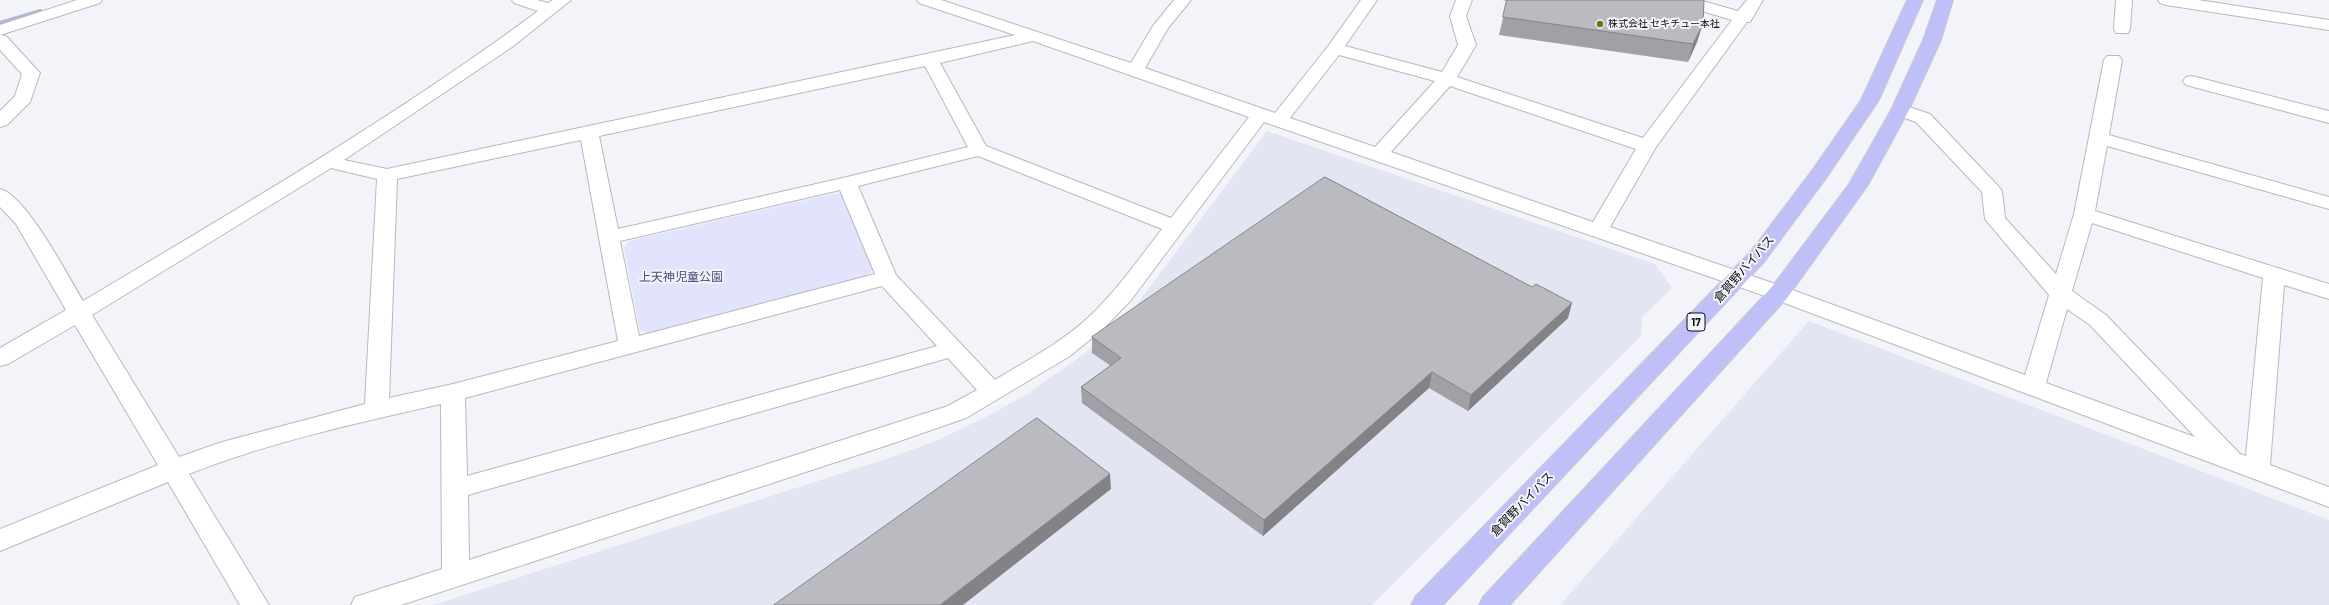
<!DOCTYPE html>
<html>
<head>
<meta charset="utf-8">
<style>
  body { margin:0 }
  canvas { display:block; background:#f3f3fa }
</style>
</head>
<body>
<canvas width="2329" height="605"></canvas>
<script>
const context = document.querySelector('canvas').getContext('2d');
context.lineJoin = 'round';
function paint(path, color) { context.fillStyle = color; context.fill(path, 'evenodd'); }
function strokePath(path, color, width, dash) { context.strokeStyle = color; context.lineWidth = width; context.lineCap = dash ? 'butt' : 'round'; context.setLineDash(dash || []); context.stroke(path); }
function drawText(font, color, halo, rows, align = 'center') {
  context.font = font + ' Barlow,"Noto Sans JP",sans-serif'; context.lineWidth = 4; context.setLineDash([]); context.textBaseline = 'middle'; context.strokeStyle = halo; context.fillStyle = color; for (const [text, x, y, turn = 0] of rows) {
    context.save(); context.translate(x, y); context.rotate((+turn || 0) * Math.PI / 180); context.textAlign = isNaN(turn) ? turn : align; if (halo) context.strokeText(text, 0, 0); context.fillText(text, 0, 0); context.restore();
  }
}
const built = new Path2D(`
  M1267,131L1655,264L1672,288L1642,317L1641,336L1372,605H433L895,456L938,440L986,417L1027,394L1066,367L1104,338L1131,312Z
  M1809,321L2329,520V605H1560Z`);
const green = new Path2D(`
  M832,194H842L873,270L866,276L647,334L640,330L624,248L629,241Z`);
const stream = new Path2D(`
  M0,24L40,12`);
const minor = new Path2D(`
  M77,0H102L100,3L0,35L6,36L40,73L30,102L7,125L0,127V111L15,96L22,74L0,50V25Z
  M512,0H537L548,3L553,0H571L512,47L344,160L387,169L1015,35L919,3L917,0H941L1131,63L1153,26L1174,0H1191L1168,28L1145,68L1275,113L1329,45L1361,0H1377L1345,46L1442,72L1458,45L1450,16L1456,0H1472L1466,16L1476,45L1457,77L1643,138L1732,20L1675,3L1673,0H1699L1738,11L1747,0H1763L1750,22H1747L1656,147L1610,227L1787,288L2025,375L2049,295L1985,219L1982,192L1916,122L1894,114L1891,110L1894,106L1900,104L1930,114L1999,187L2002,191L2005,218L2056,274L2074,214L2104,60L2107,56H2119L2122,60L2109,135L2329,197V209L2107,146L2095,211L2329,284V299L2284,285L2270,465L2329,487V507L1771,298L1264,122L1131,300L1105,327L1070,356L966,418L894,443L401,605H351L355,597L442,569L441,404C357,423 270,442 189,474L269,605H240L168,482L0,551V529L158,465L75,325L8,364L0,366V348L66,310L16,224L0,207V189C26,195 68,276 83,301C237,209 394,118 538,11L514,3ZM1033,41L1249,117L1171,218L986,146L940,63ZM1339,55L1435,81L1375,147L1290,118ZM925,66L968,147L847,177L618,229L599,136ZM1450,86L1636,149L1593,222L1391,152ZM581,140L618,341L453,384L389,398L397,179ZM978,156L1162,229C1139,259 1117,290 1090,316C1062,342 1028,360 995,380L896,275L858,186ZM331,168L377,179L365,404L222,442L179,457L92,315ZM840,190L875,274L639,336L620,241ZM2092,223L2263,278L2246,456L2240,454L2106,315L2072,291ZM882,286L937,346L467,476L465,398ZM2067,309L2090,325L2195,437L2046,383ZM948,358L977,390L948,406L469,560L468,495Z
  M2116,0H2132L2130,29L2128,33H2116L2114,29Z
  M2158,0H2198L2329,20V30L2166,5L2160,3Z
  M2192,76L2329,111V123L2186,85L2183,81L2186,77Z`);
const highway = new Path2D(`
  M1907,0H1923L1879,100L1827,177L1765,261L1443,605H1411L1415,597L1751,251L1813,169L1861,100Z
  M1937,0H1953L1941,40L1909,110L1868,185L1787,298L1510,605H1479L1483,597L1771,288L1849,184L1891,110L1923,40Z`);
const wall = new Path2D(`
  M1502,0H1704L1697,42L1688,62L1499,35L1507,1Z
  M1568,318L1468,411L1429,388L1263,536L1082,403L1081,387L1111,366L1092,353V337Z`);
const shadedWall = new Path2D(`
  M1703,24L1697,42L1688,62L1693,44Z
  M1572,303L1568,318L1468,411L1471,395Z
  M1432,372L1429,388L1263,536L1264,520Z
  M1110,474L1111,489L963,605H940Z`);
const building = new Path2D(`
  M1507,0H1704L1703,24L1693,44L1503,17Z
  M1325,177L1532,287L1536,284L1572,303L1471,395L1432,372L1264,520L1081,387L1121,358L1092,337Z
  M1037,418L1110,474L940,605H774Z`);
const markers = [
  [1600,24,4,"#766f0d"]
];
const farPoinames = [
  ["株式会社 セキチュー本社",1608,24]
];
const shields = [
  [1696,322,18]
];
const shieldNames = [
  ["17",1696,322]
];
const streetNames = [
  ["倉賀野バイパス",1744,269,-49],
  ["倉賀野バイパス",1522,504,-46]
];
const parkNames = [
  ["上天神児童公園",681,277]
];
paint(built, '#e4e5f2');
paint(green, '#e2e3fd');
strokePath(stream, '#b6b6d7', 6);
strokePath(minor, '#b8b8bf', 2);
strokePath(highway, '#cececf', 2);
paint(minor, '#fff');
paint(highway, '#c0c0f8');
paint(wall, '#a0a0a6');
paint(shadedWall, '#828287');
paint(building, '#babac1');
strokePath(building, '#828287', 1);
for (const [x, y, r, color] of markers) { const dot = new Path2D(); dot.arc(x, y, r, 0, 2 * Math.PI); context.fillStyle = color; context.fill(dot); strokePath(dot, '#f3f3fa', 1.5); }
drawText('10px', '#0c0c0e', '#f3f3fa', farPoinames, 'left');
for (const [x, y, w] of shields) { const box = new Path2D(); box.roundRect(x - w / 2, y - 9, w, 18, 3); context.fillStyle = '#f3f3fa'; context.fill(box); strokePath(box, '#0c0c0e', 1); }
drawText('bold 11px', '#0c0c0e', null, shieldNames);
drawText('12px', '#0c0c0e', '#f3f3fa', streetNames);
drawText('12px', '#4e4c7b', '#f3f3fa', parkNames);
</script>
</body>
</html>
